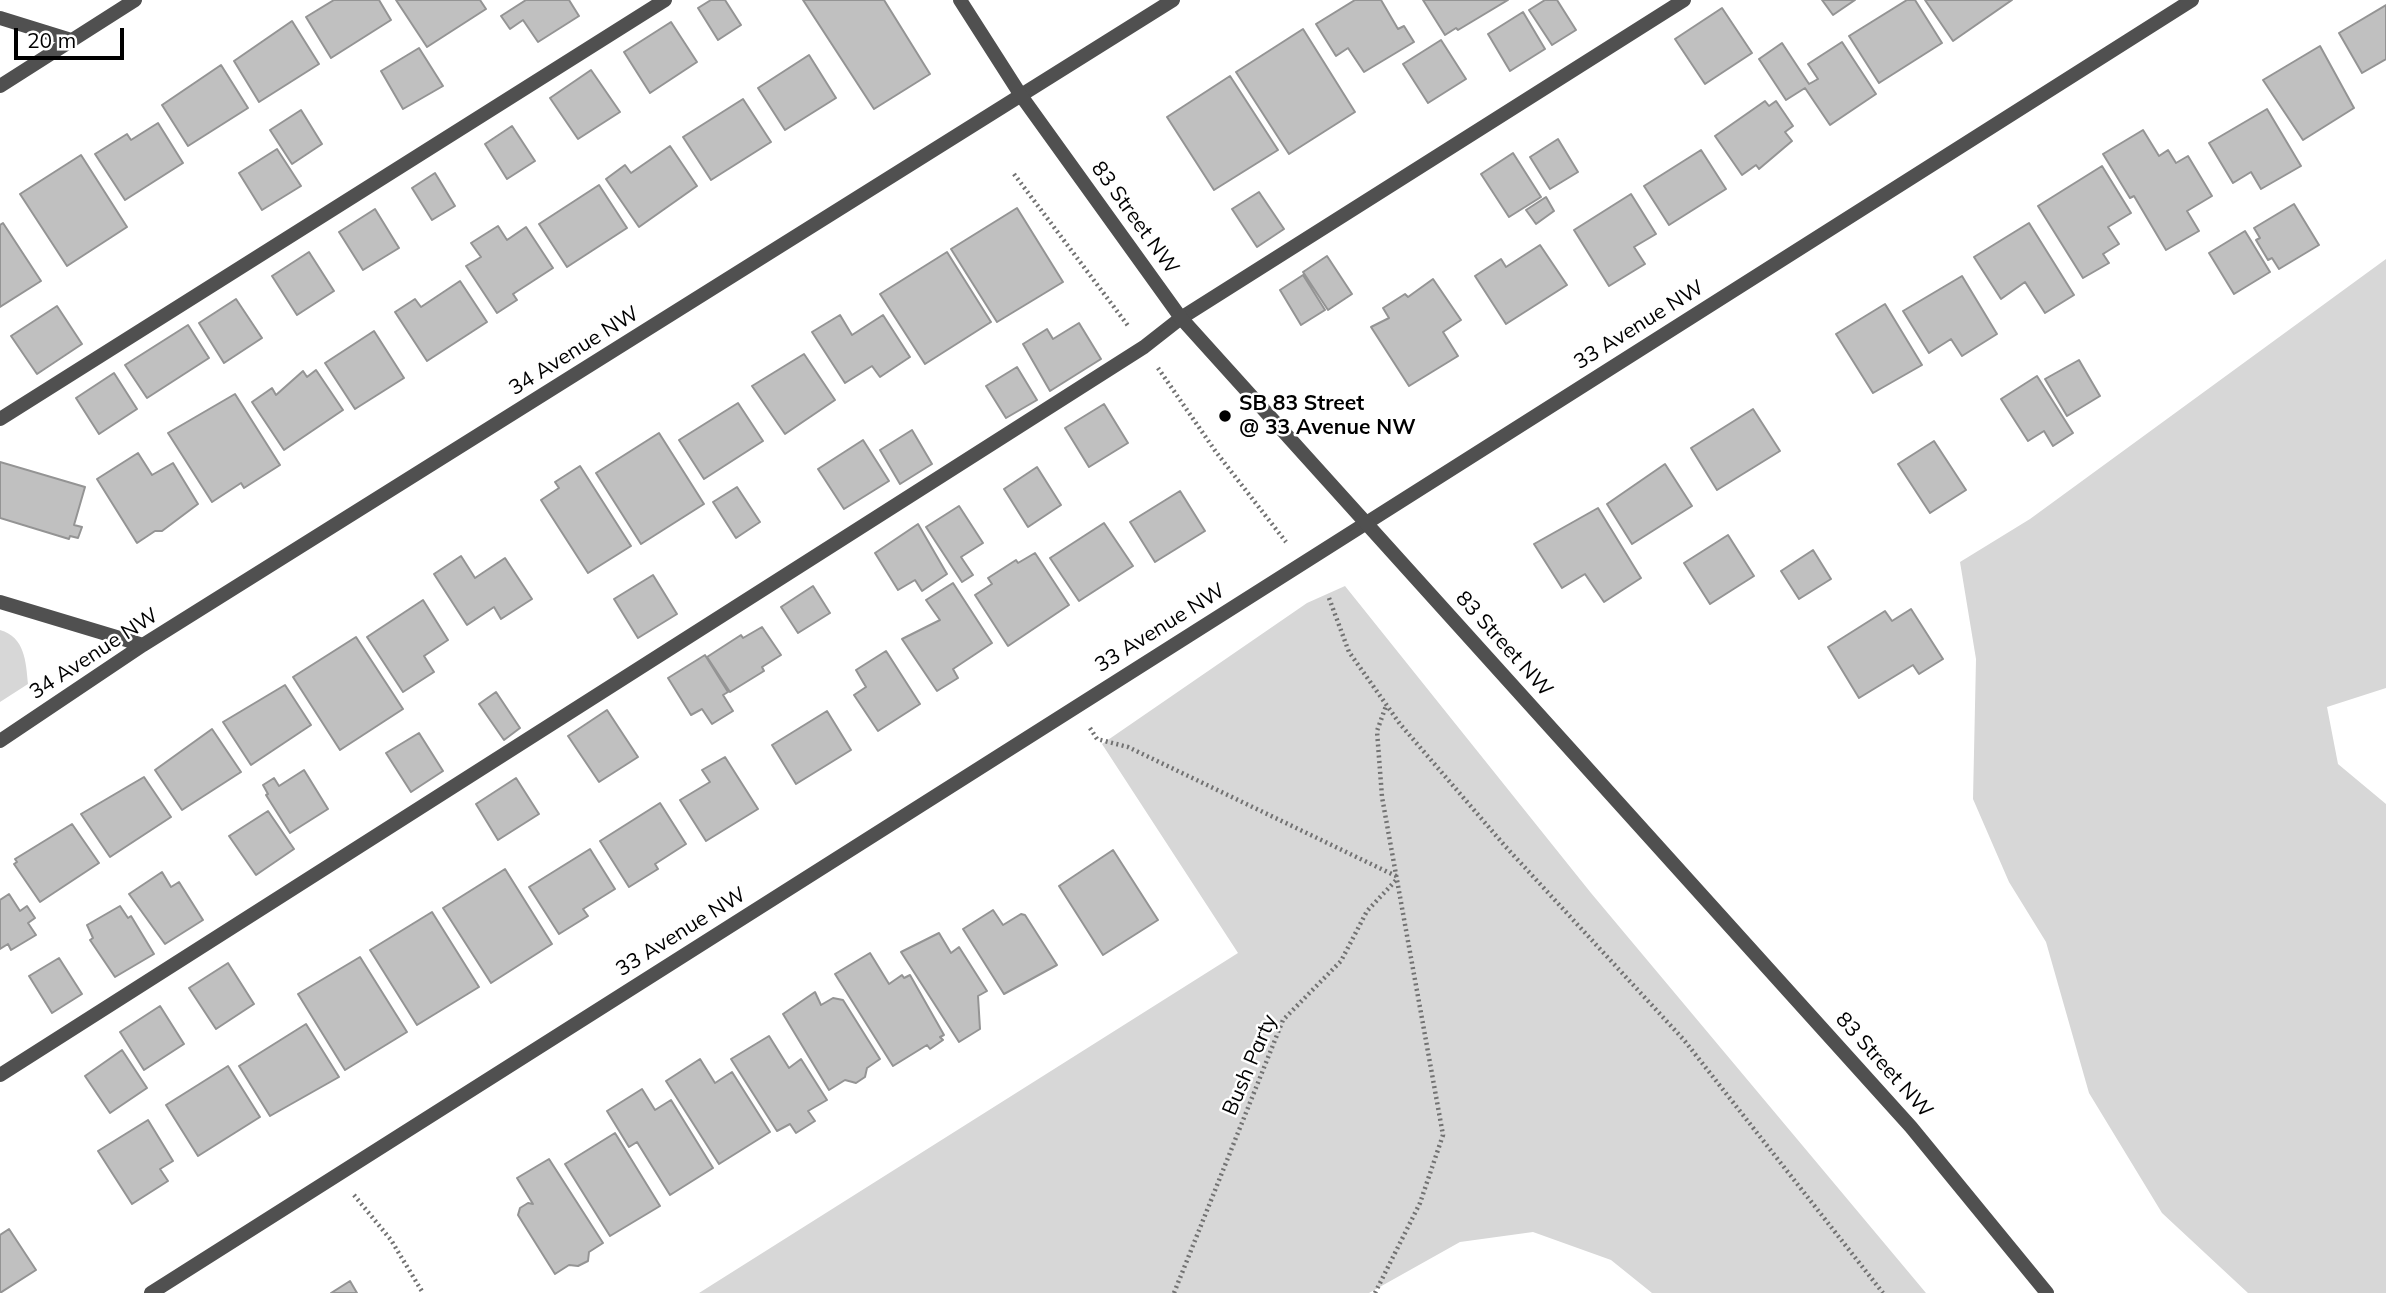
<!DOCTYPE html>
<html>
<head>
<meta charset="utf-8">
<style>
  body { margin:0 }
  #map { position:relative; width:2386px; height:1293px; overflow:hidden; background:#fff; font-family:Mulish,sans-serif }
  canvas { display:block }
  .scale { position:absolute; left:14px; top:28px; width:110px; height:32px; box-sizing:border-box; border:4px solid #000; border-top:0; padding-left:9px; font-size:21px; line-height:24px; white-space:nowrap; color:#000; -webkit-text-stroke:5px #fff; paint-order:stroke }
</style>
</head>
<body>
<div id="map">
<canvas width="2386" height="1293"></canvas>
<div class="scale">20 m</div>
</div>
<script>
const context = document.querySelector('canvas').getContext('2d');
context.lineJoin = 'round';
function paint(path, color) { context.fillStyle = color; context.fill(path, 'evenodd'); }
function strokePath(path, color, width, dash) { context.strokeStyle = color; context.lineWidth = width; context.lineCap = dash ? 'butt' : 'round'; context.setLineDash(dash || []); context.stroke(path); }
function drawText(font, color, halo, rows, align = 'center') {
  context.font = font + ' Mulish,sans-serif'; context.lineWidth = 5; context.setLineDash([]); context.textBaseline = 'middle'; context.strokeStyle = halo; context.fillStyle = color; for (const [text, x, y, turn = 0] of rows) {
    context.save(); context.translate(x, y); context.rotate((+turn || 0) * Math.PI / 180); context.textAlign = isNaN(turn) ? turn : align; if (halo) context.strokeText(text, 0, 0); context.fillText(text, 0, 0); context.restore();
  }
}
const green = new Path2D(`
  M2386,259V688L2327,707L2338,764L2386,804V1293H2248L2162,1213L2089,1093L2046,942L2009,882L1973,799L1976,659L1960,562L2030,519Z
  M1345,586L1591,893L1926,1293H1652L1611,1260L1533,1232L1460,1242L1369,1293H699L1238,953L1102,744L1307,603Z
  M0,630C25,637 26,662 28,684L0,702Z`);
const building = new Path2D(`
  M334,0H379L391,20L331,58L306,17Z
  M396,0H480L486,9L427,47Z
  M526,0H569L579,16L538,42L523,20L510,29L501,16Z
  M711,0H725L741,25L718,40L698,8Z
  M803,0H884L930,74L874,109Z
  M1355,0H1381L1398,29L1404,26L1414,42L1364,72L1348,48L1336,56L1316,24Z
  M1423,0H1508L1458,30L1456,28L1445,35Z
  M1545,0H1557L1576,30L1552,45L1529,10Z
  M1822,0H1855L1833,15Z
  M1907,0H1915L1942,43L1879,83L1849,36Z
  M1925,0H2012L1953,41Z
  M2386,5V59L2362,73L2339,33Z
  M1722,8L1752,53L1705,84L1675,39Z
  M1523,12L1545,49L1510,71L1488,34Z
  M292,21L319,64L259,102L234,61Z
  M671,22L697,62L650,93L624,52Z
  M1303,29L1355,112L1289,154L1236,72Z
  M1441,40L1466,79L1428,103L1403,64Z
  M1842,42L1876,94L1830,125L1805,88L1786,100L1759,59L1782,43L1809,84L1818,79L1808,64Z
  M2320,46L2354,108L2303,140L2263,80Z
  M419,48L443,86L403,109L381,71Z
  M809,55L836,98L785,130L758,88Z
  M221,65L248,108L188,146L162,105Z
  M591,70L620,112L578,139L550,98Z
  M1230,76L1278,150L1214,190L1167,117Z
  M743,99L771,142L711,180L683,137Z
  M1765,101L1769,106L1776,101L1793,126L1785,132L1792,141L1759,169L1756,165L1742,175L1715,136Z
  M2267,109L2301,166L2261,189L2251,172L2233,183L2209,143Z
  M301,110L322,144L292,164L270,130Z
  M158,123L183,163L125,200L95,154L127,134L131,140Z
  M512,126L535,161L507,179L485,144Z
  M2143,130L2159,156L2168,150L2176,163L2188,156L2212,196L2187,211L2199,231L2166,250L2134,196L2130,198L2103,154Z
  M1558,139L1578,172L1550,189L1530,157Z
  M670,146L697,186L639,227L606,179L625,165L631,173Z
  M277,149L301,186L262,210L239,173Z
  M1701,150L1726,189L1669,225L1644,186Z
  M1513,153L1541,197L1509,217L1481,174Z
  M81,155L127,227L67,266L20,194Z
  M2102,166L2131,213L2108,227L2119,244L2103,254L2109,263L2083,278L2038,206Z
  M435,173L455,206L432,220L412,188Z
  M599,185L627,228L567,267L539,224Z
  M1259,192L1284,229L1257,247L1232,209Z
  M1631,194L1656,234L1634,247L1645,264L1609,286L1574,230Z
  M1546,197L1554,211L1536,224L1526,210Z
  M2294,204L2319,245L2279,269L2272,258L2268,260L2256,240L2260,238L2254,228Z
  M1017,208L1063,282L997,322L951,249Z
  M375,209L399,248L363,270L339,232Z
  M3,223L41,281L0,307V225Z
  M2029,223L2074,295L2045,313L2025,282L2001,299L1974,257Z
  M498,226L507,240L526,227L553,268L513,294L517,300L497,313L466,266L481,257L471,243Z
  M2245,231L2270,272L2234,294L2209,253Z
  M1540,245L1567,285L1506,324L1475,276L1501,259L1506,267Z
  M309,252L334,291L297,315L272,276Z
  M947,252L991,322L925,364L880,294Z
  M1327,256L1352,294L1328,310L1303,272Z
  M1303,275L1325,310L1301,325L1280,290Z
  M1962,276L1997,334L1962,356L1951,339L1929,353L1903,311Z
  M1433,279L1461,320L1443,332L1458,356L1409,386L1371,327L1389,318L1383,308L1405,294L1408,297Z
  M460,281L487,322L427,361L395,312L415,299L421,307Z
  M236,299L262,338L224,363L199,323Z
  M1885,304L1922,365L1873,393L1836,334Z
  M57,306L82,344L37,374L11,336Z
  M840,315L852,335L883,315L910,357L880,377L872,366L845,383L812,332Z
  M1079,323L1101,359L1050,391L1023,344L1047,329L1053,339Z
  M188,325L209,358L147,398L125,365Z
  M374,331L404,378L355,409L325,363Z
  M804,354L835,400L785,434L752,386Z
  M2079,360L2100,396L2067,416L2045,379Z
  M1017,367L1037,400L1006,418L986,386Z
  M316,370L343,410L284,450L252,402L272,388L276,395L303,371L307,377Z
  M114,373L137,409L99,434L76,398Z
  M2037,376L2073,433L2053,446L2044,431L2028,441L2001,399Z
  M235,394L280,465L244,488L241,483L212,502L168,433Z
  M738,403L763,441L704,479L679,440Z
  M1104,404L1128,443L1089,467L1065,428Z
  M1753,409L1780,451L1717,490L1691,448Z
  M912,430L932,464L900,484L880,450Z
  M659,433L704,504L641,544L596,473Z
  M863,440L889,481L844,509L818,469Z
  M1934,441L1966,490L1930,513L1898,464Z
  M138,453L152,475L173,463L198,504L162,531H155L137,543L97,479Z
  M0,462L85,487L74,525L82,527L78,538L70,536L69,539L0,518Z
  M1665,464L1692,506L1632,544L1607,504Z
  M580,466L631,546L588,573L541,500L559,488L555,482Z
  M1037,467L1061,505L1028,527L1004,489Z
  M737,487L760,522L736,538L713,502Z
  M1180,491L1205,531L1155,562L1130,522Z
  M959,506L983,543L961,557L973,575L962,582L926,527Z
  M1598,508L1641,578L1604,602L1585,574L1562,588L1534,544Z
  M1104,523L1133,566L1079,601L1050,558Z
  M918,524L947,574L922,591L915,580L898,590L875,553Z
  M1728,535L1754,576L1710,604L1684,563Z
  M1813,550L1831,579L1799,599L1781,571Z
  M1035,553L1069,605L1008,646L975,595L992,584L988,578L1016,560L1018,563Z
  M461,556L475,578L505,558L532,599L501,619L494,607L467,625L434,574Z
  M653,575L677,614L638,638L614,599Z
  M953,583L992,643L953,669L958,678L937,691L902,639L940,620L926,600Z
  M813,586L830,613L798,633L781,607Z
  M423,600L448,640L424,656L434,672L403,692L367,637Z
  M1911,609L1943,659L1919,674L1913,665L1859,698L1828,647L1885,611L1892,621Z
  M762,627L781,655L762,667L764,671L730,692L707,657L741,635L743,638Z
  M356,637L403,709L340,750L293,677Z
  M886,651L920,704L878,731L854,695L866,687L856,670Z
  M705,655L728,692L723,695L733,711L712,724L702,709L691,715L668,678Z
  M285,685L311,725L251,765L223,722Z
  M496,692L520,728L504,740L479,704Z
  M607,710L638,757L599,782L568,736Z
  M827,711L851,750L796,784L772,745Z
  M212,729L241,772L182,810L155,770Z
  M419,733L443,771L411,792L386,753Z
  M725,757L758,809L706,841L680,800L710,782L702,770Z
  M304,770L328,809L290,833L266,795L268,794L263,785L274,778L279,786Z
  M144,777L171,817L110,857L81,814Z
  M516,778L539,814L498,840L476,804Z
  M660,803L686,844L655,864L658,869L629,887L600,841Z
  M268,811L294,849L256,875L229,836Z
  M72,824L99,863L40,902L14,864L17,862L15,859Z
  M590,849L615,889L583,909L588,916L559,934L529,887Z
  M1113,850L1158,920L1103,955L1059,886Z
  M505,869L552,944L491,983L443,908Z
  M162,872L171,887L179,882L203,920L165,944L129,894Z
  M9,894L20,911L27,906L35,918L28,923L36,935L11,950L8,944L0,949V900Z
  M120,906L128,918L131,916L154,954L115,977L90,940L93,938L87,925Z
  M993,910L1003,925L1021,914L1025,915L1057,965L1004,994L963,929Z
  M432,912L479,987L417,1025L370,950Z
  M939,933L951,953L959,947L987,991L978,996L980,1029L959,1042L901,952Z
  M870,953L889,984L902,975L904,978L910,975L944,1035L940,1037L943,1040L930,1049L927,1045L893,1066L835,974Z
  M360,957L407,1032L345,1070L298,994Z
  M59,958L82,994L52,1013L29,976Z
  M228,963L254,1004L216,1029L189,988Z
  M815,992L821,1005L833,998L843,1000L880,1059L867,1068L865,1077L856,1083L845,1080L829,1090L783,1014Z
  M160,1006L184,1044L144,1070L120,1032Z
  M306,1024L339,1077L270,1116L239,1066Z
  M769,1036L789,1068L801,1059L827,1100L808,1111L815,1121L796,1133L790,1124L777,1131L731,1059Z
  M122,1050L147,1088L110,1113L85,1076Z
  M700,1059L715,1083L732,1072L770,1132L719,1164L666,1081Z
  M228,1066L260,1117L198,1156L166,1105Z
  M642,1089L655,1110L671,1100L713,1168L670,1195L637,1142L629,1147L607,1111Z
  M148,1120L173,1161L160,1169L168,1181L132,1204L98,1151Z
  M615,1133L660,1206L610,1236L565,1164Z
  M549,1159L603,1243L589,1252L588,1261L578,1266L569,1265L555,1274L518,1215L520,1208L528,1203L533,1204L517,1178Z
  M9,1229L36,1270L0,1293V1235Z
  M350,1281L357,1293H331Z`);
const path = new Path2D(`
  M1014,174L1129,327
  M1158,368L1216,452L1286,542
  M1329,598L1349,652L1400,724L1505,846L1684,1040L1883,1293
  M1090,728L1097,739L1128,747L1398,877
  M354,1195L391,1240L423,1293
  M1174,1293L1283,1020L1341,961L1367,911L1398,878
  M1375,1293L1420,1203L1443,1135L1382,797L1377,731L1386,706`);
const service = new Path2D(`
  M0,419L665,0
  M0,1075L1144,347L1181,318L1684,0`);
const minor = new Path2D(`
  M0,18L71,40
  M0,602L143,645
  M0,741L143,645L1173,0
  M151,1293L2192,0`);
const tertiary = new Path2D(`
  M960,0L1022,97L1181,318L1911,1127L2047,1293
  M0,86L135,0`);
const markers = [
  [1225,416,7,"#000"]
];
const streetNames = [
  ["83 Street NW",1135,218,54],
  ["33 Avenue NW",1639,325,-32],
  ["34 Avenue NW",574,351,-32],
  ["33 Avenue NW",1160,628,-32],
  ["83 Street NW",1504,644,48],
  ["34 Avenue NW",94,654,-33],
  ["33 Avenue NW",681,932,-32],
  ["Bush Party",1250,1065,-67],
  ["83 Street NW",1884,1065,48]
];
const poiNames = [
  ["SB 83 Street",1239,404],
  ["@ 33 Avenue NW",1239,428]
];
paint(green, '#d7d7d7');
paint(building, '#c0c0c0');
strokePath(building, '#949494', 2);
strokePath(path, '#727272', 4.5, [2, 3.5]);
strokePath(service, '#505050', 14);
strokePath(minor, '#505050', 14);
strokePath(tertiary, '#505050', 14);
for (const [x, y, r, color] of markers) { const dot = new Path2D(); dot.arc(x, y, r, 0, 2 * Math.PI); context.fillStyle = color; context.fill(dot); strokePath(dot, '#fff', 2.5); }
drawText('21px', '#000', '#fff', streetNames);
drawText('bold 21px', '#000', '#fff', poiNames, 'left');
</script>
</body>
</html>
